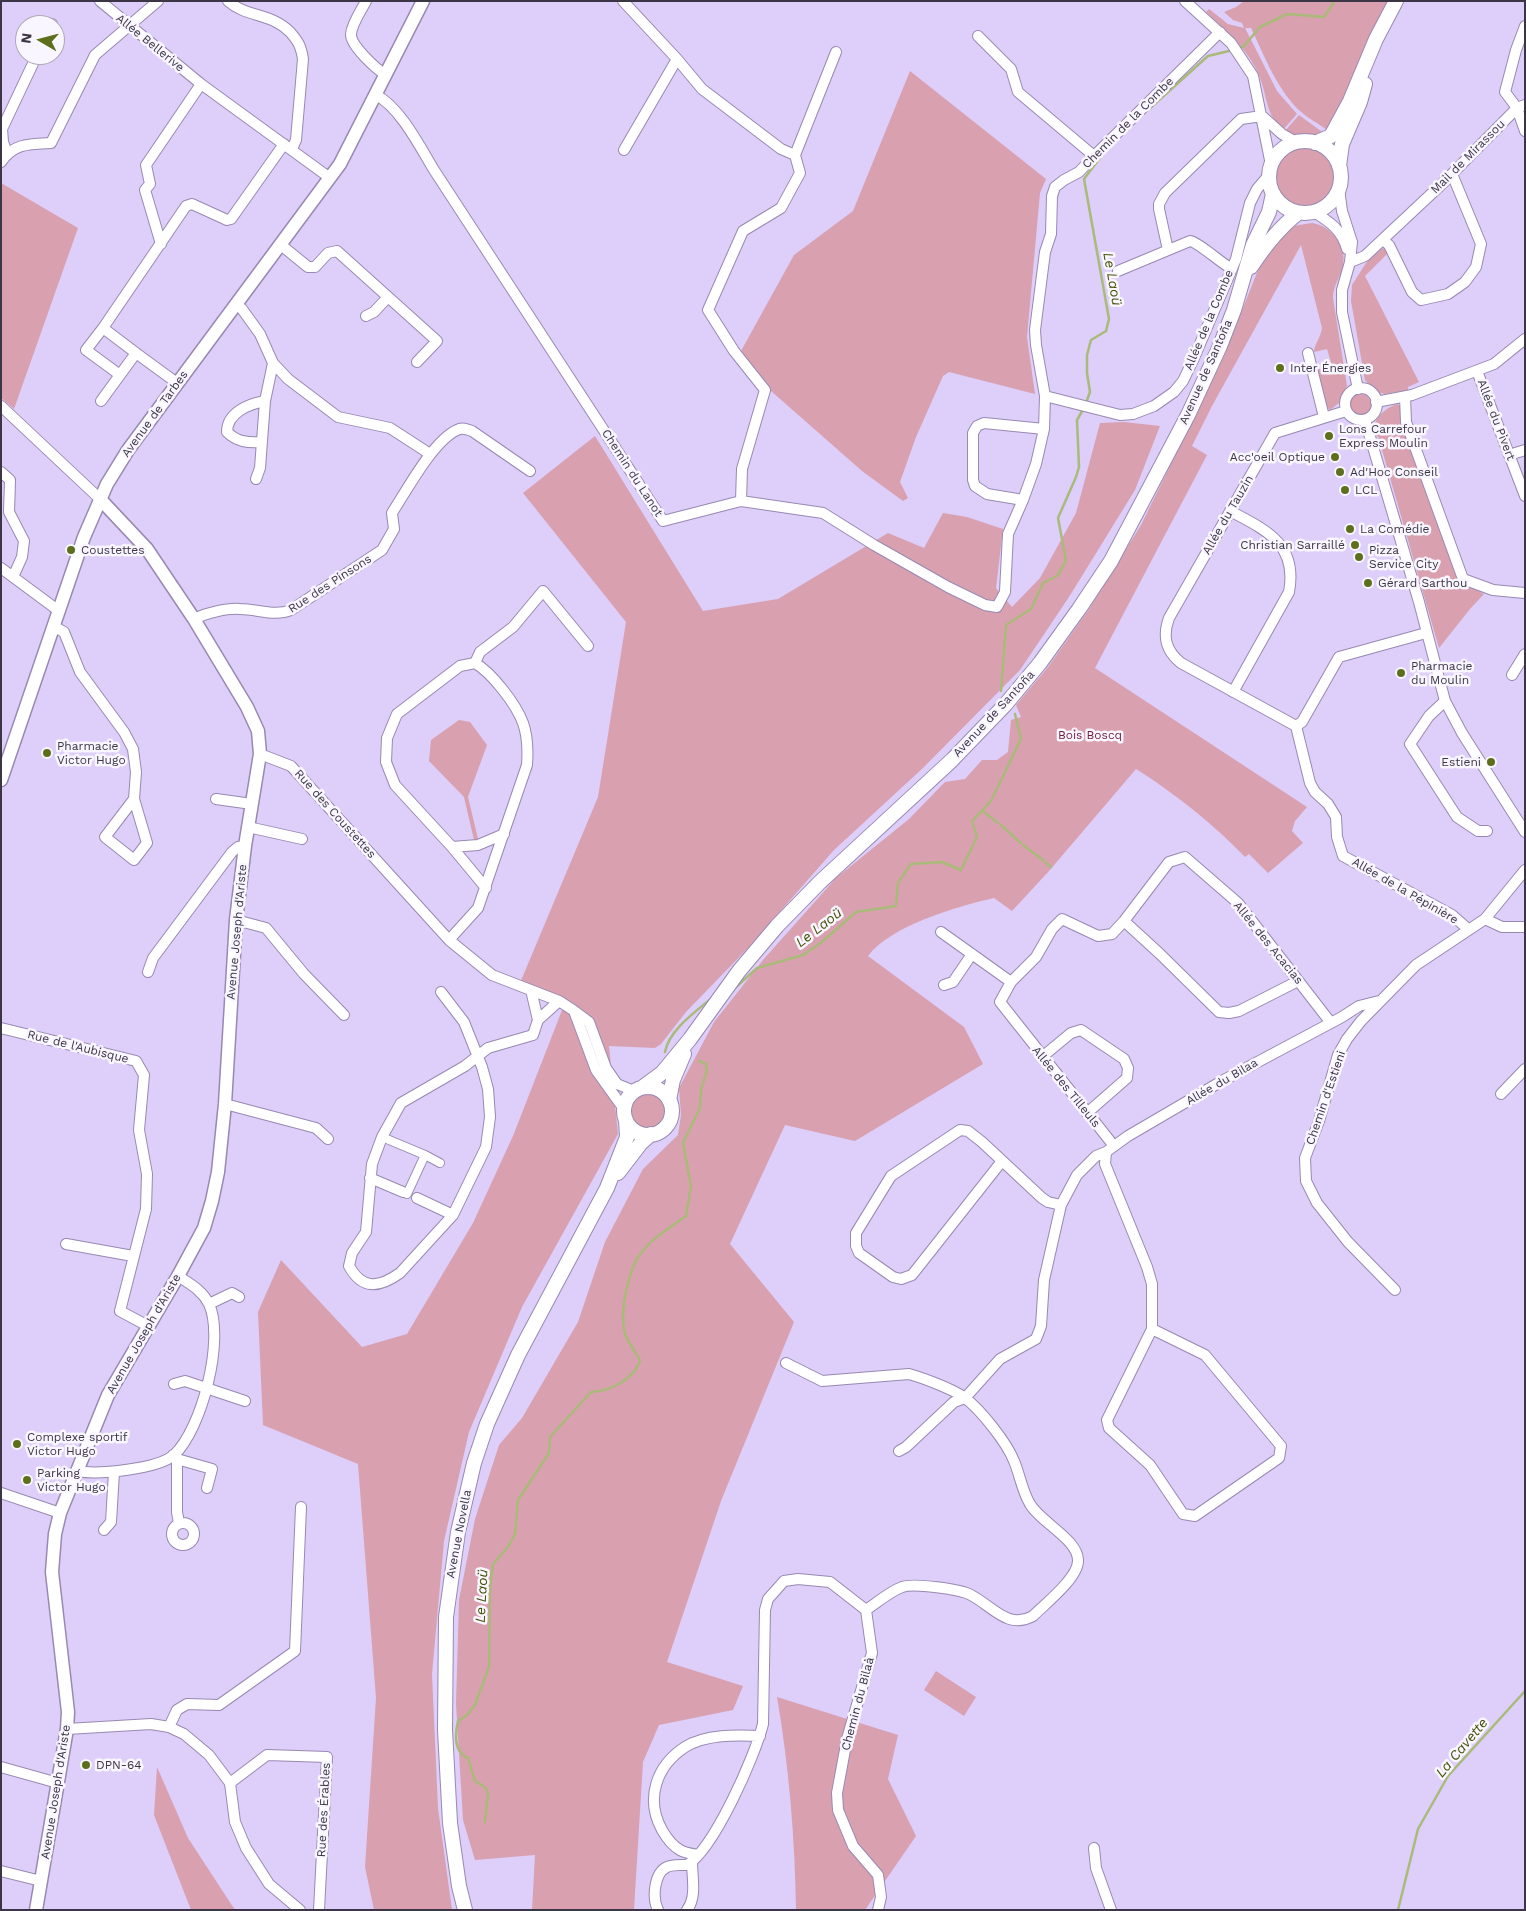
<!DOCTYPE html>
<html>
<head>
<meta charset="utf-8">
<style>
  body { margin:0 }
  #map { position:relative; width:1526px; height:1911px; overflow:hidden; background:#ddcefa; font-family:"Work Sans",sans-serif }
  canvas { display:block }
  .frame { position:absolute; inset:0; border:2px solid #3b3546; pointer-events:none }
  .north { position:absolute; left:15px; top:15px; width:50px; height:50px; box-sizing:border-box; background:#f9f6ff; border:1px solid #ada9b5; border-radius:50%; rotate:278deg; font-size:14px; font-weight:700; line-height:20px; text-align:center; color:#3b3546 }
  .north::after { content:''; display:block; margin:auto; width:18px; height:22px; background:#5e6f1b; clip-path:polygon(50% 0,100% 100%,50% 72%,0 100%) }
</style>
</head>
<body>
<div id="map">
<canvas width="1526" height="1911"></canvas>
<div class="frame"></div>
<div class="north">N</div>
</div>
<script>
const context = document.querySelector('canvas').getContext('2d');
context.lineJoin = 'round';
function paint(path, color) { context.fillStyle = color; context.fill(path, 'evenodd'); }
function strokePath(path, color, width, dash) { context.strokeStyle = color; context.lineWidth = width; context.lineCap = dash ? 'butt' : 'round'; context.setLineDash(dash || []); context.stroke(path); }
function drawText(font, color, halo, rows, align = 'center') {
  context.font = font + ' "Work Sans",sans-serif'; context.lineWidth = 5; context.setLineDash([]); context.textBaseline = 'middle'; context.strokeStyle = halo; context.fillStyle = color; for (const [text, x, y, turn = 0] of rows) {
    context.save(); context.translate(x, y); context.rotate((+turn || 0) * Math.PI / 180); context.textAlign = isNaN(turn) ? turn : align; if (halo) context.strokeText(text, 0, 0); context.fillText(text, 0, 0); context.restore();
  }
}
const green = new Path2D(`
  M1244,1H1388L1374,28L1342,114L1327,130C1316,122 1302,115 1293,104C1274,82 1263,53 1251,28H1245L1277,91L1297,114L1282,131C1263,110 1268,90 1255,67C1243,45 1224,29 1206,12L1209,9L1228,24L1244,28L1242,23L1233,20L1224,12L1236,7Z
  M910,71L1046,179L1040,193L1027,337L1035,394L949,372L943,376L916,437L900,482L908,498L903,501L862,471L771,391L741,351L794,255L853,211Z
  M1299,115L1325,134C1312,139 1298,137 1284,132Z
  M1276 177a29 29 0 1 1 58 0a29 29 0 1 1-58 0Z
  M1,183L78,228L14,409L1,398Z
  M1312,223C1331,226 1347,245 1343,265C1341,277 1333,285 1333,298L1347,386L1339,403L1330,410L1324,405L1316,370L1332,366L1327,349L1314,352C1314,345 1321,337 1322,328L1301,245L1212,406L1192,446L1207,455L1095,668L1307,807L1295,821L1292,831L1303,843L1268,873L1249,854L1245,857C1213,824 1176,794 1136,769L1049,871L1012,911L994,898C958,906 890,926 868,956L964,1027L983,1064L855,1141L785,1125L730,1244L794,1322L721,1501L667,1662L743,1686L733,1710L659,1725L643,1762L634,1910H532L535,1855L475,1860L463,1820L456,1704L459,1600L475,1519L499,1445L522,1418L578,1322L605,1242L643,1169L678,1135L681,1115L679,1088L714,1022L763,960L836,878L909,819L945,782L965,779L982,760H997L1008,752L1011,720L1021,717L1016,705L1048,667L1089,609L1141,525L1224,356L1260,265L1278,239L1293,226Z
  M1383,248L1389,252L1365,276L1419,382L1408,387V390L1385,394L1376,392L1365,380L1351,301L1352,285L1366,263L1378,250Z
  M1349 405a11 11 0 1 1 22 0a11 11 0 1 1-22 0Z
  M1397,404L1400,406L1402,423L1456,575L1460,580L1484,594L1470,609L1439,648L1378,436L1375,437C1370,421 1383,409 1397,404Z
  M1124,422L1160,426L1135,490L1069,597L1020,670L923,768L834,850L748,948L686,1012L661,1044L655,1048L609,1046L618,1134L522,1307L469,1432L444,1541L432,1674L438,1808L452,1910H374L365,1867L376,1698L358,1464L263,1425L258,1312L281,1260L362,1347L407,1334L473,1223L513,1136L566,1000L520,983L598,797L626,622L523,493L595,436L703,611L778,599L888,533L924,548L943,513L967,517L1003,529L996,588L1012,607L1040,578L1076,513L1100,423Z
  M459,720L470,722L487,745L468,797L478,839L474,840L464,797L429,761L431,740Z
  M631 1111a17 17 0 1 1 34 0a17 17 0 1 1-34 0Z
  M936,1671L976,1697L964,1716L924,1690Z
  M777,1697L898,1735L888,1779L916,1836L865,1910H796C795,1838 789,1767 777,1697Z
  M157,1767L188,1838L235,1910H191L154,1815Z`);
const stream = new Path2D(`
  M1239,48L1244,46L1260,27L1287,14L1324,17L1335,1
  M1148,110L1208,56L1233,50
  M1086,403L1090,392L1087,373V355L1091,340L1106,331L1109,319L1084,179L1103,154
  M1001,691L1006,625L1031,609L1043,583L1057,576L1066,561L1058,518L1076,477L1079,467L1077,420L1084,408
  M983,811L998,823
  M1001,825L1021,843
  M1023,845L1043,860
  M1045,862L1051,867
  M735,988L757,968L803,955L822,942L856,912L896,906L898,883L911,864L942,862L961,870L977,837L972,821L991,801L1021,739L1015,714
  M665,1052C669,1030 695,1012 712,998
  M485,1822L488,1793L485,1787L475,1781L468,1758C454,1752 455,1734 458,1721L467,1715L475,1705L489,1667L490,1589L493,1564L508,1547L515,1534L518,1500L549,1453L550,1437L591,1392C610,1391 633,1380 640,1361C636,1352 628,1343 625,1334C619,1313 628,1270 641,1253C652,1238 671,1227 686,1216L691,1186L683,1143L700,1108L701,1089L707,1070L706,1064L699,1061
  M1398,1910L1418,1829L1448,1776L1525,1691`);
const pedestrian = new Path2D(`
  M382,1137L425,1155L407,1194
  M425,1155L440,1163`);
const minor = new Path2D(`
  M100,1L201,84L330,178
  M228,1C247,18 270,12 290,32C298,41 301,46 303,59L296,140L292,149
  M366,1C361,11 352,23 351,34C350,45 376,69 386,75
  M623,1L677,59L624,150
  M1185,1L1231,43L1253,76L1271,165
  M51,25L52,24
  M978,36L1011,69L1018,92L1094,156
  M677,59L702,89L781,149L795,155
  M376,95C400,107 420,147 434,170L663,521L741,501L823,513L874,545L948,587L985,605L997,607L1005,592L1008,534L1023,500L1036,464L1044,429L1045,396L1036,345L1035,330L1045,252L1051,234L1052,196L1055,187L1064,180L1079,172L1094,156L1220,32
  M1525,105L1517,108L1525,131
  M1262,116L1282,134L1296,142
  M7,153L3,142L2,129L37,55
  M1,162C14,143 30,144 51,143L95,55L158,1
  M1339,189L1342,211L1352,242L1350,262L1342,290V312L1358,389
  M1314,212C1330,222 1342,230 1347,249
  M1383,240L1389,245L1412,292L1421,300L1448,294L1465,282L1476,267L1481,244L1452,174
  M161,244L145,190L150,184L146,165L201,84
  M281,245L308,267H315L328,253L337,251L437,341L417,362
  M1168,250L1159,209V204L1165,193L1241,119L1262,116
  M1350,262L1365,256L1444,182L1517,108L1505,92L1516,50L1525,26
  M1118,271L1190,241C1198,242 1221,263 1232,269
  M236,305L242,309L260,334L273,363L288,379L338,417L390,428L430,454
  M366,316L374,312L388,297
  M103,328L186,206L192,204L227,220L231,219L284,144
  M136,353L177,383
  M1308,353L1324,417
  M1477,371L1525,496
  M1345 404a16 16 0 1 1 32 0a16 16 0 1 1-32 0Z
  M1045,396L1120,415L1133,414L1154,406L1174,392L1183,381L1194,358L1236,259L1250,203L1257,189L1269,175
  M1405,397L1406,422L1463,579L1493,590L1525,593
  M101,401L136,353L103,328L86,350L120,375
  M1376,402L1412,395L1494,364L1525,339
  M1,406L100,499
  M1346,411L1275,433L1169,618C1162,637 1166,651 1181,663L1296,726L1310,783L1315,792L1328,804L1336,817L1337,837L1343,856L1452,915L1468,929
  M1365,420L1419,602L1445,701L1462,733L1525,832
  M262,442C248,443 237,442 227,432C227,413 248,404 265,401
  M1509,455L1525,450
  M1,472L10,480L9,512L24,541L22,557L13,577
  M256,479L260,468L265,401L273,363
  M1023,500L987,494L975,486L973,480V433L977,426L984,423L1044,429
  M741,501L742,469L765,390L734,351L708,310L743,231L781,208L800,173L795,155L836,52
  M1230,511C1266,530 1298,544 1289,592L1233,692
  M1,568L59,611
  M194,619C206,613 227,608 240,609C258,609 274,617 291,610L382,550L394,529L392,513C407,490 433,441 457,430C462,427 467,429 472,431L530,471
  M53,626L64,632L80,672L124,732L133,749L136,772L134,799L147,843L134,860L105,837L134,799
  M475,663L480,652L513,627L543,591L588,646
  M1512,675L1525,654
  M1445,701L1429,716L1410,744L1457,817L1478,831H1487
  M1296,726L1302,722L1339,657L1426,633
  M260,754L291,766L449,940L492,975L559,1001L573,1010L589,1022L606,1068L617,1084L634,1091
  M216,799L252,804
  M248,827L302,839
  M452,847L478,845L504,834
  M1485,919L1502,927H1525
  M236,920L266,928L304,974L344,1015
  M1124,921L1160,954L1219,1012L1229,1013L1239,1011L1298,981
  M941,932L1011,982
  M449,940L478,908L527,765C528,751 528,737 523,723C516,704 492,673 475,663L460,666L397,714L387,738L386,762L395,785L452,847L486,888
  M148,972L153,958L232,852L238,847L245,846
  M944,985L953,982L972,954
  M531,990L538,1020
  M441,992L464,1022L482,1067L488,1089L490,1117L486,1147L453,1215L400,1273C379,1288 362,1290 349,1266L352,1253L366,1232L372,1164L382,1137L401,1103L465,1066L488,1048L533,1035L538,1020L559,1001
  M574,1011L596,1070L624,1109
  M1,1028L136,1061L144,1075L139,1130L147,1174L146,1209L120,1311L148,1326
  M1042,1057L1071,1033L1081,1030L1124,1059L1128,1068L1127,1078L1087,1113
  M1501,1094L1525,1069
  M225,1104L316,1128L328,1139
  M1114,1146L1000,1002L1011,982L1036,957L1052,929L1062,919L1098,936L1112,934L1124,921L1169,862L1185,857L1238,903L1331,1023
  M1106,1152L1105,1164L1147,1267L1152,1284V1329L1107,1420L1109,1428L1150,1465L1183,1514L1195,1516L1279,1458L1281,1446L1205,1355L1152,1329
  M1002,1161L912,1275L901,1279L893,1277L859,1253L856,1246V1233L891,1176L960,1130L968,1131L982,1142L1042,1198L1048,1202L1061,1205
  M370,1178L403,1192
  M417,1198L453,1215
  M66,1244L133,1256
  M1395,1290L1348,1242L1317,1203L1306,1181L1305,1158L1319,1121L1338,1055L1347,1039L1361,1021L1416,965L1485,919L1525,870
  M209,1304L232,1293L239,1297
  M786,1363L822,1381L909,1374C923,1378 953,1389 965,1398C981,1410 1007,1443 1014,1461C1020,1475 1022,1491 1030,1504C1040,1522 1079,1540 1078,1561C1078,1578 1045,1604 1033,1616C1008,1630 992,1606 971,1595C960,1589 914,1583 902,1587C889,1592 878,1602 866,1610
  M174,1384L185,1381L245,1401
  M899,1451L906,1447L954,1402L965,1398L1000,1359L1036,1339L1041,1326L1044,1280L1061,1205L1077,1175L1096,1156L1106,1152L1128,1136L1222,1081L1342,1017L1359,1006L1379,1001
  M173,1455L177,1459V1512L179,1523
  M177,1459L212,1469L207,1488
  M77,1471C98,1475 158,1469 174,1455C202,1429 225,1339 209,1304C202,1290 190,1284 178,1276
  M1,1493L60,1513
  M172 1534a11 11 0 1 1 22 0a11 11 0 1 1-22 0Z
  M104,1530L111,1522L114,1472
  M169,1727L177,1710L187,1704L219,1705L295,1651L301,1507
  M67,1729L151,1724L169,1727L184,1734L209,1755L230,1783L235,1822L246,1848L269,1884L300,1910
  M1,1767L58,1783
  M230,1783L267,1755L327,1757L319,1910
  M1094,1848L1096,1868L1111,1910
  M698,1855C693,1854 685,1853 680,1850C673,1846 666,1837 662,1830C645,1799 656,1766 685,1747C706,1734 736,1735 760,1736
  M1,1871L41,1881
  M658,1910C652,1898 654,1873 667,1867C673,1864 680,1865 687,1865C714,1849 755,1756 763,1724L765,1610L768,1599L784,1581L798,1579L830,1582L866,1610L872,1653L847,1739L837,1793L838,1810L853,1846L878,1875L881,1897L878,1910
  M687,1910C697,1897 692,1877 692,1862`);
const tertiary = new Path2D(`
  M1,780L84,537L107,484L128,450L340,164L423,1
  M36,1910L67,1729L68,1712L52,1572L55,1534L60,1513L108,1395L178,1276L204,1228L212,1201L218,1172L225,1104L236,920L245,846L260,754L258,731L247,707L194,619L147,549L100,499`);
const secondary = new Path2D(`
  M1269 177a36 36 0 1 1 72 0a36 36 0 1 1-72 0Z
  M1315,143L1331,136L1350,101L1376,39L1396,1
  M1339,166L1342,144L1360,102L1365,84
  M1251,267C1264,247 1279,228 1298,213
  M643,1087L662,1073L690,1039L739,971L777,926L820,882L952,760L1005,705L1040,663L1079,609L1111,561L1188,415L1220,346L1234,310L1253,245L1269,212L1273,194
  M624 1111a24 24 0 1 1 48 0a24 24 0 1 1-48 0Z
  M669,1100L673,1080L684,1054
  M618,1173L641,1143L651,1134
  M465,1910L459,1886L450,1823L445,1730L446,1617L458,1532L474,1463L487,1424L518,1355L607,1188L627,1137L626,1120`);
const markers = [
  [1280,368,5,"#5e6f1b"],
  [1329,436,5,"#5e6f1b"],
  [1335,457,5,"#5e6f1b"],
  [1340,472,5,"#5e6f1b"],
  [1345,490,5,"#5e6f1b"],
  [1350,529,5,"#5e6f1b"],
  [1355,545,5,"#5e6f1b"],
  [71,550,5,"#5e6f1b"],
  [1359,557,5,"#5e6f1b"],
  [1368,583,5,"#5e6f1b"],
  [1401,673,5,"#5e6f1b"],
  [47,753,5,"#5e6f1b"],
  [1491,762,5,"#5e6f1b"],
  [17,1444,5,"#5e6f1b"],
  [27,1480,5,"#5e6f1b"],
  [86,1765,5,"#5e6f1b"]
];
const streetNames = [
  ["Allée Bellerive",150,43,39],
  ["Chemin de la Combe",1128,123,-45],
  ["Mail de Mirassou",1468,157,-45],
  ["Allée de la Combe",1209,320,-67],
  ["Avenue de Santoña",1206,372,-66],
  ["Avenue de Tarbes",155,414,-54],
  ["Allée du Pivert",1496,420,69],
  ["Chemin du Lanot",632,473,57],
  ["Allée du Tauzin",1228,515,-60],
  ["Rue des Pinsons",330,584,-33],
  ["Avenue de Santoña",994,714,-47],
  ["Rue des Coustettes",335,814,48],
  ["Allée de la Pépinière",1405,891,30],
  ["Avenue Joseph d'Ariste",237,932,-85],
  ["Allée des Acacias",1268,943,51],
  ["Rue de l'Aubisque",78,1047,14],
  ["Allée du Bilaa",1222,1082,-30],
  ["Allée des Tilleuls",1066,1087,51],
  ["Chemin d'Estieni",1326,1098,-71],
  ["Avenue Joseph d'Ariste",144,1334,-60],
  ["Avenue Novella",459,1534,-79],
  ["Chemin du Bilaà",858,1704,-75],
  ["Avenue Joseph d'Ariste",56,1792,-81],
  ["Rue des Érables",324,1810,-87]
];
const poiNames = [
  ["Inter Énergies",1290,368],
  ["Lons Carrefour",1339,429],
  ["Express Moulin",1339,443],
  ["Acc'oeil Optique",1325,457,"right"],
  ["Ad'Hoc Conseil",1350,472],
  ["LCL",1355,490],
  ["La Comédie",1360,529],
  ["Christian Sarraillé",1345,545,"right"],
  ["Coustettes",81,550],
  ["Pizza",1369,550],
  ["Service City",1369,564],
  ["Gérard Sarthou",1378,583],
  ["Pharmacie",1411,666],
  ["du Moulin",1411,680],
  ["Pharmacie",57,746],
  ["Victor Hugo",57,760],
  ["Estieni",1481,762,"right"],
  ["Complexe sportif",27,1437],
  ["Victor Hugo",27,1451],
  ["Parking",37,1473],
  ["Victor Hugo",37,1487],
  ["DPN-64",96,1765]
];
const parkNames = [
  ["Bois Boscq",1090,735]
];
const waterNames = [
  ["Le Laoü",1112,279,80],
  ["Le Laoü",819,928,-38],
  ["Le Laoü",482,1596,-87],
  ["La Cavette",1462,1748,-50]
];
paint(green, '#d9a0b0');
strokePath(stream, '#a9ba79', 2.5);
strokePath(pedestrian, '#9889b2', 10);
strokePath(minor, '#9889b2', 12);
strokePath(tertiary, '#9889b2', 15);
strokePath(secondary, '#9889b2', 16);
strokePath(pedestrian, '#fff', 8);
strokePath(minor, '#fff', 10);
strokePath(tertiary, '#fff', 12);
strokePath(secondary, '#fff', 14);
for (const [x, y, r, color] of markers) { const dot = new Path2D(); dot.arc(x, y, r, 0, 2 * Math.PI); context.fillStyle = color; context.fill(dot); strokePath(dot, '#f9f6ff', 2); }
drawText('12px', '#3b3546', '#f9f6ff', streetNames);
drawText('12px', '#3b3546', '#f9f6ff', poiNames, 'left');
drawText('12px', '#6f1c3d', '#f9f6ff', parkNames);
drawText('italic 14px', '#435103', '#f9f6ff', waterNames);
</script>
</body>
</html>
